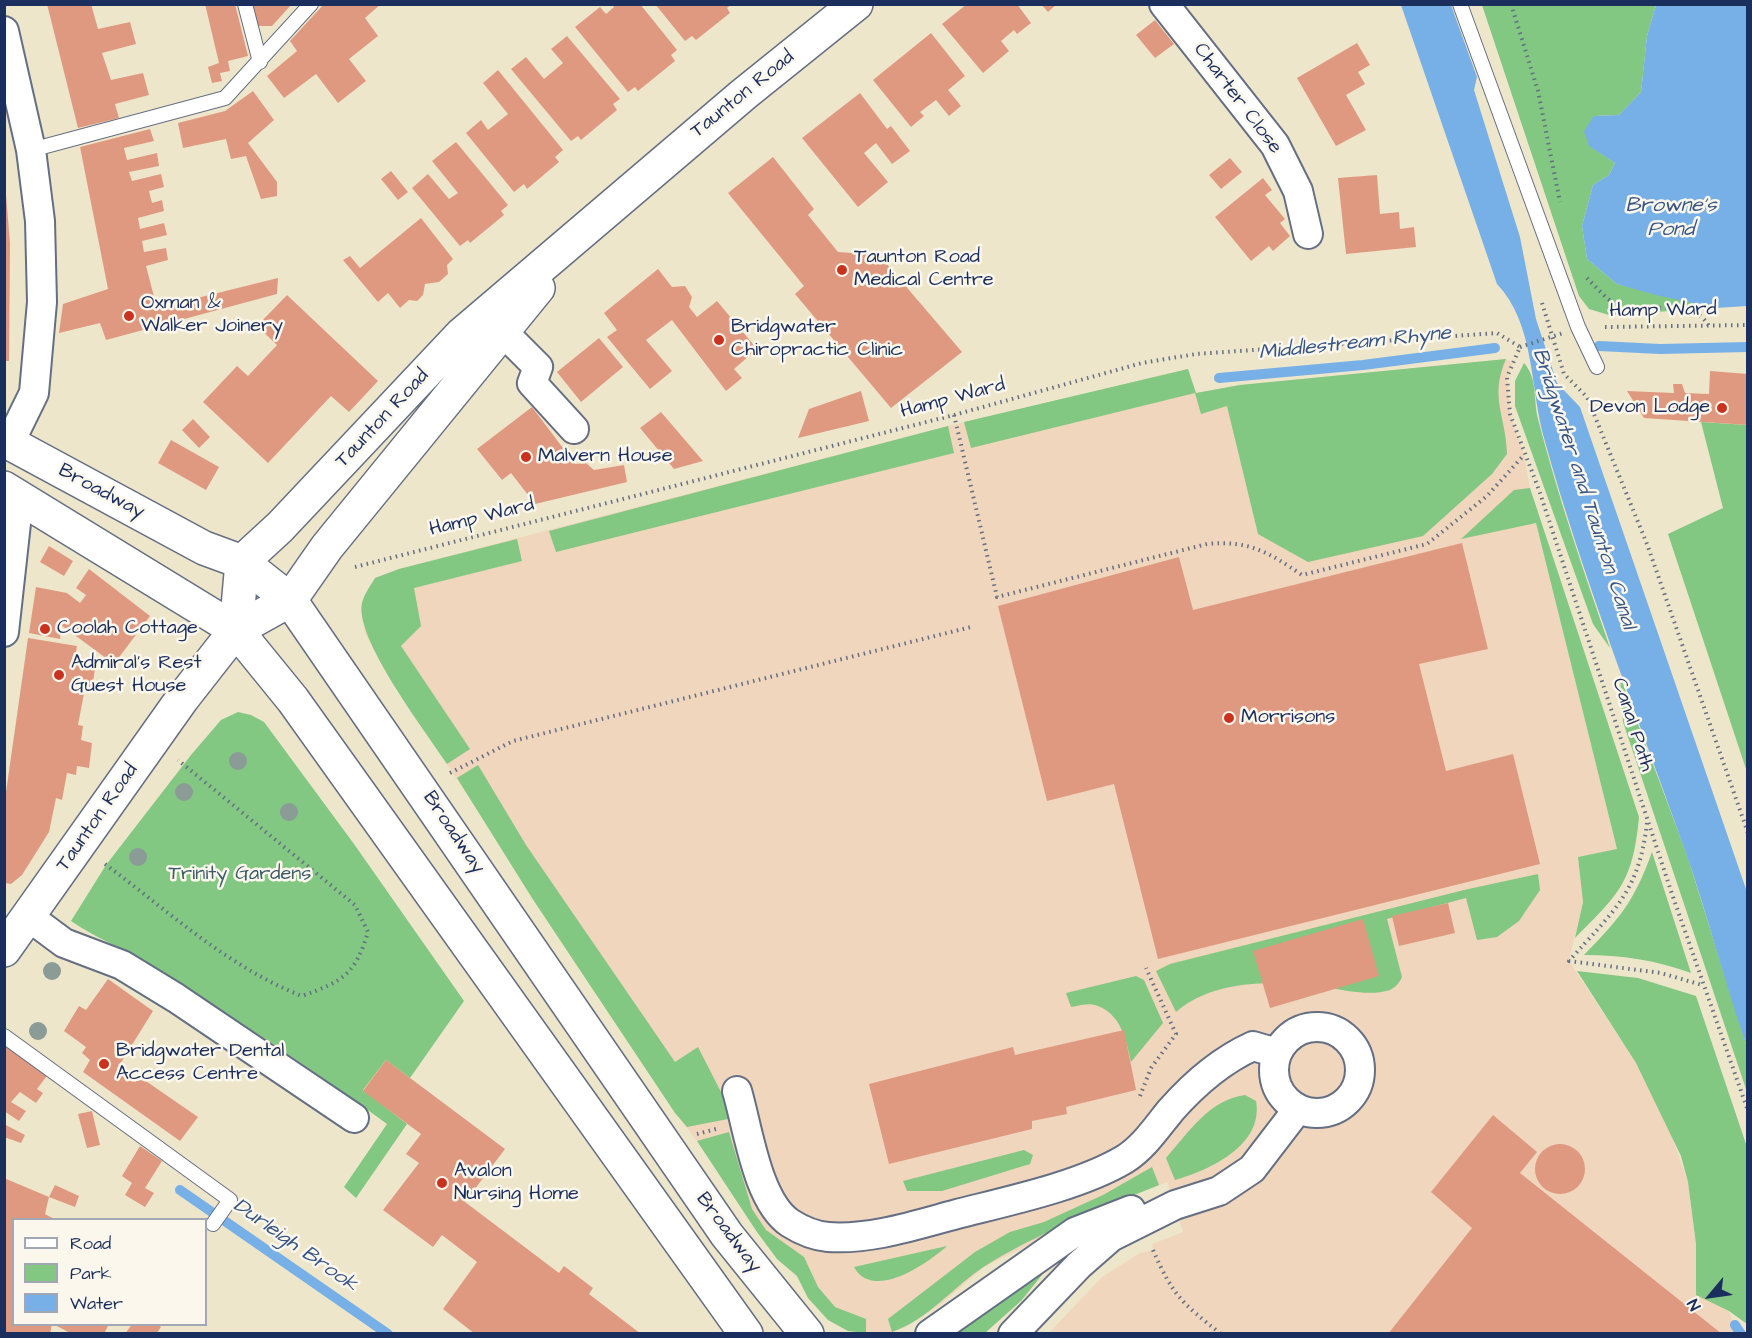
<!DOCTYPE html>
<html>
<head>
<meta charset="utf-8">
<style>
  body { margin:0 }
  #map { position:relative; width:1752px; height:1338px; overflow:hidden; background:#eee6ca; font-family:"Architects Daughter",sans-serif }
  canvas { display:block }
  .frame { position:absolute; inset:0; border:6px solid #1b2f5e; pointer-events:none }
  .legend { position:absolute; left:12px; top:1218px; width:195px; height:108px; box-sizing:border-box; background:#fbf7ec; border:2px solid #a1a7b3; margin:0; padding:8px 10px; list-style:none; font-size:18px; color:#1b2f5e }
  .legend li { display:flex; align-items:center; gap:12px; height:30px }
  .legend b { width:30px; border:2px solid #a1a7b3 }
  .north { position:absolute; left:1680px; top:1266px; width:60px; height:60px; -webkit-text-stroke:4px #fbf7ec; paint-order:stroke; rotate:241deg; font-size:16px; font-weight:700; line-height:24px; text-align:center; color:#1b2f5e }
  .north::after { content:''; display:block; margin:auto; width:21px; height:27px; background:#1b2f5e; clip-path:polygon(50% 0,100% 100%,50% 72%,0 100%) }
</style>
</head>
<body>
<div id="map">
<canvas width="1752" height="1338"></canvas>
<div class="frame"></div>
<ul class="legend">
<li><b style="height:8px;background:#fff"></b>Road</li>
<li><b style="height:16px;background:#82c782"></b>Park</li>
<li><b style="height:16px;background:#77b0e7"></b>Water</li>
</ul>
<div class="north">N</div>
</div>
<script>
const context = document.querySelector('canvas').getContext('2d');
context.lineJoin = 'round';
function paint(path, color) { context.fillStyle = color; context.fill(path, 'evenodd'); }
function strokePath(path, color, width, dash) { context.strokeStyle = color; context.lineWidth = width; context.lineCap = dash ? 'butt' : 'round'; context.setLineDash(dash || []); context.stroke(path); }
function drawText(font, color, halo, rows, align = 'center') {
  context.font = font + ' "Architects Daughter",sans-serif'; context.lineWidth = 5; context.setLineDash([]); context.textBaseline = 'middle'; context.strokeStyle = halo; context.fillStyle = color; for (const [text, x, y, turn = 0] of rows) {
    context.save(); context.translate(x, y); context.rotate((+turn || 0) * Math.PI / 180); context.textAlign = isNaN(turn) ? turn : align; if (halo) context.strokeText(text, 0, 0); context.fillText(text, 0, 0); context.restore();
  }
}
const built = new Path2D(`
  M1506,359L1513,363L1507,377L1510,414L1524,455L1536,523L1617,850L1578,857L1583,902L1569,961L1636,1063L1671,1134L1688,1182L1696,1244V1294L1729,1311L1737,1333H1049L1102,1277L1140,1253L1153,1250L1152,1244L1183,1232L1167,1182L1111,1204L984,1267L940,1305L904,1328L892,1332L866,1333L848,1331L828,1320L808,1298L797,1276L777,1259L757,1232L697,1141L675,1113L389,675L365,633L362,603L375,578L399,569L948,426L1188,369L1196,393L1240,385Z`);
const green = new Path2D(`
  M1482,5H1656L1647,36L1641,92L1619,115L1594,116L1590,146L1615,163L1609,175L1593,185L1582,226L1587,259L1617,284L1716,308L1609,315L1589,309L1579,296Z
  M1506,359C1489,398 1506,415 1507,454L1492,474L1423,536L1308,562L1258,534L1227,406L1201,414L1195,393L971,448L964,422L1188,369L1196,393L1240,385Z
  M1524,363C1538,379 1533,399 1538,419C1558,497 1584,572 1610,648L1593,624L1515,406V381Z
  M1701,422L1747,425V772L1668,534L1723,508Z
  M948,426L954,453L556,552L549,531Z
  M1530,488L1639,817C1633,882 1619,894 1575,938L1583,902L1578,857L1617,849L1536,523L1461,539L1514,490Z
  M517,539L522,561L414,588L421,626L401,646L470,749L447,764C426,732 354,638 362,603C364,594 371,585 375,578L399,569Z
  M1620,676L1687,855L1747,1047V1092L1623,722Z
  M238,712L251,715L264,722L354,844L464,1001L410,1078L386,1060L363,1090L407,1124L356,1198L344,1187L387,1124C309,1066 226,1012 143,961C120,947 94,937 71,921L106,865L191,755L221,720Z
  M478,765L526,845L675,1062L698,1047L723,1096L728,1119L687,1127L675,1113L532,898L457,778Z
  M1652,852L1691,973C1655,960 1622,955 1584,955C1620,918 1634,902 1652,852Z
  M1538,874L1540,890L1519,921L1497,937L1477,940L1466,898L1387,919L1402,977C1399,983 1396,987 1390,990C1371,996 1349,991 1330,988C1280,981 1217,977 1176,1012L1156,971L1170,964L1464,890Z
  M1577,971L1638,978L1696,996L1747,1147V1324L1729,1311L1696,1295V1244L1688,1182L1681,1156L1636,1063Z
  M1136,976L1144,980L1163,1023L1131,1062C1126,1039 1121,1013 1095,1005C1088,1003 1078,1006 1071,1007L1066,993Z
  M1245,1095L1256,1101C1264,1145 1210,1170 1175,1180L1166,1158C1189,1132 1209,1100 1245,1095Z
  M729,1132L752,1209L766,1230L804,1257L818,1287L835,1307L866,1319V1333L848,1331L828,1320L808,1298L797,1276L777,1259L757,1232L697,1141Z
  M1024,1150L1033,1155L1030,1164L942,1191H907L903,1181Z
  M1152,1167L1159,1185C1104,1207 1034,1235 985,1266C953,1287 929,1319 892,1332L888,1319L975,1252L1010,1232L1044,1222L1103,1195Z
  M947,1246C928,1263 873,1302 854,1267Z
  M1036,1275H1042L1021,1301L985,1333L957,1334Z`);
const water = new Path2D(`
  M1401,5H1451L1477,77L1474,90L1520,237L1536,319L1557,383L1580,407L1747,892V1047C1725,983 1708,917 1686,853C1637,715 1583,579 1544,438C1530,388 1535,324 1497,284Z
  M1656,5H1747V306L1716,308L1656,295L1617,284L1587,259L1582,226L1593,185L1609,175L1615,163L1589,146L1584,131L1594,116L1619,115L1641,92L1647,36Z`);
const stream = new Path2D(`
  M1599,346L1660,349L1748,347
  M1219,378L1363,365L1495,348
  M180,1190L388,1334
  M1735,1325L1741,1334`);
const building = new Path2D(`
  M47,4H91L98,29L130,22L136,44L102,53L111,80L143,73L149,95L115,104L119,118L78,128Z
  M205,4H235L248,56L228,61L230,71L220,73L222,81L212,83L208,67L219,63Z
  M253,4H292L272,26H258Z
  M324,4H381L365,18L378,36L349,59L366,81L338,103L316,74L284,98L267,76L297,51L290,41Z
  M612,4H640L677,50L671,55L675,61L638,91L635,87L628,92L575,27L600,7L606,14L614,7Z
  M655,4H732L727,8L730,13L696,40L692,36L685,41Z
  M967,4H1017L1031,23L1017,34L1014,30L1001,41L1009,51L983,73L942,24Z
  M1041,4H1057L1048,12Z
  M1155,20L1174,44L1155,58L1136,35Z
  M931,33L965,76L948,90L961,106L949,116L936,100L920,112L924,116L911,127L873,80Z
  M567,36L620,99L613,104L617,110L581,140L578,136L571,141L511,69L526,57L544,79L563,63L551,49Z
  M1357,43L1370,65L1358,72L1365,84L1346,95L1366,130L1336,146L1297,78Z
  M498,70L563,150L555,157L559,162L527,189L524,184L514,192L466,133L481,120L488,130L508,114L483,83Z
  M253,91L274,120L248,143L277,182V196L261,199L246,156L231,159L226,139L183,148L178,123L225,111Z
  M860,93L887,129L891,126L910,151L892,164L876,143L864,153L888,182L858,207L802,138Z
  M150,129L154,141L124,148L127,160L157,153L159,166L129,172L132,181L161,174L164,187L149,191L152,203L162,200L164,211L138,218L140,229L164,223L167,235L142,241L144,252L166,248L168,260L146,266L157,308L278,278L277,294L106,340L100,323L59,333L63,304L108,289L80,147Z
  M456,142L508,205L501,211L504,215L470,243L468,240L460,246L412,188L428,174L449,199L458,193L432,161Z
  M773,157L814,209L808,215L838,252L879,255L962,352L891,408L795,294L804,286L728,193Z
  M1230,158L1242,172L1221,189L1209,175Z
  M4,170L10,243L9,361H4Z
  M391,171L408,192L398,200L381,179Z
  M1377,175L1380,214L1399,212L1400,229L1414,227L1416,247L1346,254L1338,178Z
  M1263,178L1272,190L1265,195L1285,219L1280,223L1290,236L1273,251L1269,246L1251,261L1215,217Z
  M421,218L453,259L447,265L448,274L439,282L425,284L423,295L417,301L409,300L400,308L388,293L378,302L343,260L350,256L360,268Z
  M658,269L672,287L685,286L692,297L689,307L697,317L717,301L757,349L734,369L742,378L726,391L672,320L646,340L672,371L650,389L607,337L617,330L604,313Z
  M287,295L378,381L349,412L331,396L268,463L203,402L237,366L248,376L277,345L257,326Z
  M599,338L623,367L581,402L557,372Z
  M1710,371L1748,374V425L1644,418L1627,391L1674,393L1673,384H1682L1685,393L1709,394Z
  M861,391L869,421L798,438L809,409Z
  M532,407L575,464L586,463L594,470L624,465L627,482L535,504L511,473L502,480L477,449Z
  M661,412L703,461L674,469L640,428Z
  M193,419L210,437L199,448L182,430Z
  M171,440L219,467L206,490L158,463Z
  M1462,543L1488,649L1419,664L1446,771L1513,754L1540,864L1158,959L1114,784L1047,801L998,606L1179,557L1193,610Z
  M49,546L73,561L64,576L40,562Z
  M89,569L150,616L114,664L61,625L60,639L29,633L36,587L67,593L80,603L86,595L76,588Z
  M28,638L77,646L75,659L96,662L92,689L85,688L78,725L83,726L81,740L92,743L89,768L77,766L76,775L67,773L62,800L56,798L49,832L22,875L11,884L5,883V799Z
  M1448,903L1455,933L1399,946L1392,916Z
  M1363,919L1379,976L1270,1008L1253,951Z
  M108,979L153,1011L117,1069L135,1082L140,1077L198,1117L180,1141L83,1072L90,1060L82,1053L86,1047L64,1031L79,1006L86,1010Z
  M1124,1030L1136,1090L1066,1107L1067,1114L1032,1121V1129L889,1164L869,1084L1013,1047L1015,1055Z
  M4,1043L49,1073L37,1089L43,1093L36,1103L20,1092L11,1102L26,1111L19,1121L4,1111Z
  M386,1060L505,1149L465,1202L559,1273L564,1266L593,1288L589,1294L641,1334H475L443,1309L477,1262L442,1235L433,1247L383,1210L419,1163L406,1154L421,1134L363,1091Z
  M92,1111L100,1145L87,1148L78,1114Z
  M1493,1115L1537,1152L1520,1173L1722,1334H1388L1472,1228L1431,1192Z
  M4,1124L25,1135L21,1143L4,1137Z
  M1535 1169a25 25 0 1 1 50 0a25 25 0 1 1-50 0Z
  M140,1146L162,1161L145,1188L154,1193L145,1207L125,1195L132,1183L122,1176Z
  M4,1178L49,1197L45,1214L56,1220H14V1324H52L50,1334H4Z
  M55,1185L79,1196L75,1207L49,1197Z
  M53,1324H109L104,1334H72Z
  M132,1324H158L161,1327L156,1334H125Z`);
const path = new Path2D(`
  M1511,4L1538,91L1560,202
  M1587,278C1597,288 1609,303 1623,308C1649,317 1687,291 1709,326
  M1542,303L1564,374L1587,397L1647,544L1748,833
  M1605,327L1748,325
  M954,415L997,597L1207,544C1249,540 1268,552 1302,575L1427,544L1487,496L1524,455
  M355,567L954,415L1142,363L1196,354L1497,333L1520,347L1507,377L1510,414L1539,490L1672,894L1748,1111
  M450,773L513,741L971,627
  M1647,823C1639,893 1613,911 1569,961L1661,973L1702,985
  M105,864C168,911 228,967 302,996C343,981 355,975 368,932L355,905L178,760
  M1140,1096L1151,1068L1176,1034L1146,968
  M697,1134L716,1129
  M1153,1250C1173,1296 1182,1303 1221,1334`);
const lane = new Path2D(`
  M245,4L260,62
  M1460,4L1578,327L1597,367
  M31,150L225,98L311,4
  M4,1036L230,1200L213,1224`);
const street = new Path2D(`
  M1164,4L1275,145L1298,191L1308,234
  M4,31L31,150L40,221L42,302L34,393L10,442
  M504,333L538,367L532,383L574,429
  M4,632L19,496
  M29,917L64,943L122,965L176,998L354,1118
  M1274 1070a43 43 0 1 1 86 0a43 43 0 1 1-86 0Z
  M737,1091C748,1128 757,1201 790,1223C801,1230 816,1236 828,1237C871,1240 916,1225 957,1214C1008,1201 1080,1186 1125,1159C1144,1147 1157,1127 1171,1110C1194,1084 1222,1060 1253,1046L1277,1053
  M930,1334L1075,1232L1131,1210
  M1013,1334L1079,1265L1111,1237L1175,1205L1219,1191L1252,1169L1298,1109`);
const secondary = new Path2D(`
  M4,950L182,699L236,630`);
const primary = new Path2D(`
  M4,440L204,548L242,562L290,600L727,1235L807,1334
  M4,488L236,630L293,700L746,1334
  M236,630L242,562L280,527L461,335L744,94L856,4
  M236,630L290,600L327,547L538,288`);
const pathBridge = new Path2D(`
  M1520,347L1563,333`);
const trees = [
  [238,761],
  [184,792],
  [289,812],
  [138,857],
  [52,971],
  [38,1031]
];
const markers = [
  [842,270,6,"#c8321e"],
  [129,316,6,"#c8321e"],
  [719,340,6,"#c8321e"],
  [1722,408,6,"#c8321e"],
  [526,457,6,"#c8321e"],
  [45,629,6,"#c8321e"],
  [59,675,6,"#c8321e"],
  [1229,718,6,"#c8321e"],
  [104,1064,6,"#c8321e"],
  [442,1183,6,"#c8321e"]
];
const streetNames = [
  ["Taunton Road",743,95,-39],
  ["Charter Close",1237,99,53],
  ["Hamp Ward",1663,311,-1],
  ["Hamp Ward",953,399,-15],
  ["Taunton Road",383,419,-47],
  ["Broadway",101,492,28],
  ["Hamp Ward",482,518,-14],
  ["Canal Path",1632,725,72],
  ["Taunton Road",98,818,-55],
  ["Broadway",453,833,56],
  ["Broadway",728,1233,53]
];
const poiNames = [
  ["Taunton Road",854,258],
  ["Medical Centre",854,281],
  ["Oxman &",141,304],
  ["Walker Joinery",141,327],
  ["Bridgwater",731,328],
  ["Chiropractic Clinic",731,351],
  ["Devon Lodge",1710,408,"right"],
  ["Malvern House",538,457],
  ["Coolah Cottage",57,629],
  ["Admiral's Rest",71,664],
  ["Guest House",71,687],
  ["Morrisons",1241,718],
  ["Bridgwater Dental",116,1052],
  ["Access Centre",116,1075],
  ["Avalon",454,1172],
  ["Nursing Home",454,1195]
];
const parkNames = [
  ["Trinity Gardens",240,875]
];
const waterNames = [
  ["Browne's",1671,207],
  ["Pond",1671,231],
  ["Middlestream Rhyne",1355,344,-6],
  ["Bridgwater and Taunton Canal",1583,489,72],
  ["Durleigh Brook",295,1246,35]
];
paint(built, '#efd6bc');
paint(green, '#82c782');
paint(water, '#77b0e7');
strokePath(stream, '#77b0e7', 10);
paint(building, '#e09981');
strokePath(lane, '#656f84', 16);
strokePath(street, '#656f84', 32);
strokePath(secondary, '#656f84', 36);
strokePath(primary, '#656f84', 36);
strokePath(path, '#656f84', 4, [1.5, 4.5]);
strokePath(lane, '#fff', 14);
strokePath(street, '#fff', 28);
strokePath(secondary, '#fff', 33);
strokePath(primary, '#fff', 33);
strokePath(pathBridge, '#656f84', 4, [1.5, 4.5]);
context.fillStyle = '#8b9b95';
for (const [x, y] of trees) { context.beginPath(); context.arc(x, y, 9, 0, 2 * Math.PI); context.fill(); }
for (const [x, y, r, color] of markers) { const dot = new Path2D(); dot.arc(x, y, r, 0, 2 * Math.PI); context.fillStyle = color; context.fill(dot); strokePath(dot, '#fbf7ec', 2); }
drawText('20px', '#1b2f5e', '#fbf7ec', streetNames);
drawText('20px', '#1b2f5e', '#fbf7ec', poiNames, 'left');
drawText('20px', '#3a5d69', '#fbf7ec', parkNames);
drawText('italic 21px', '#375687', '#fbf7ec', waterNames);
</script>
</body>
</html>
